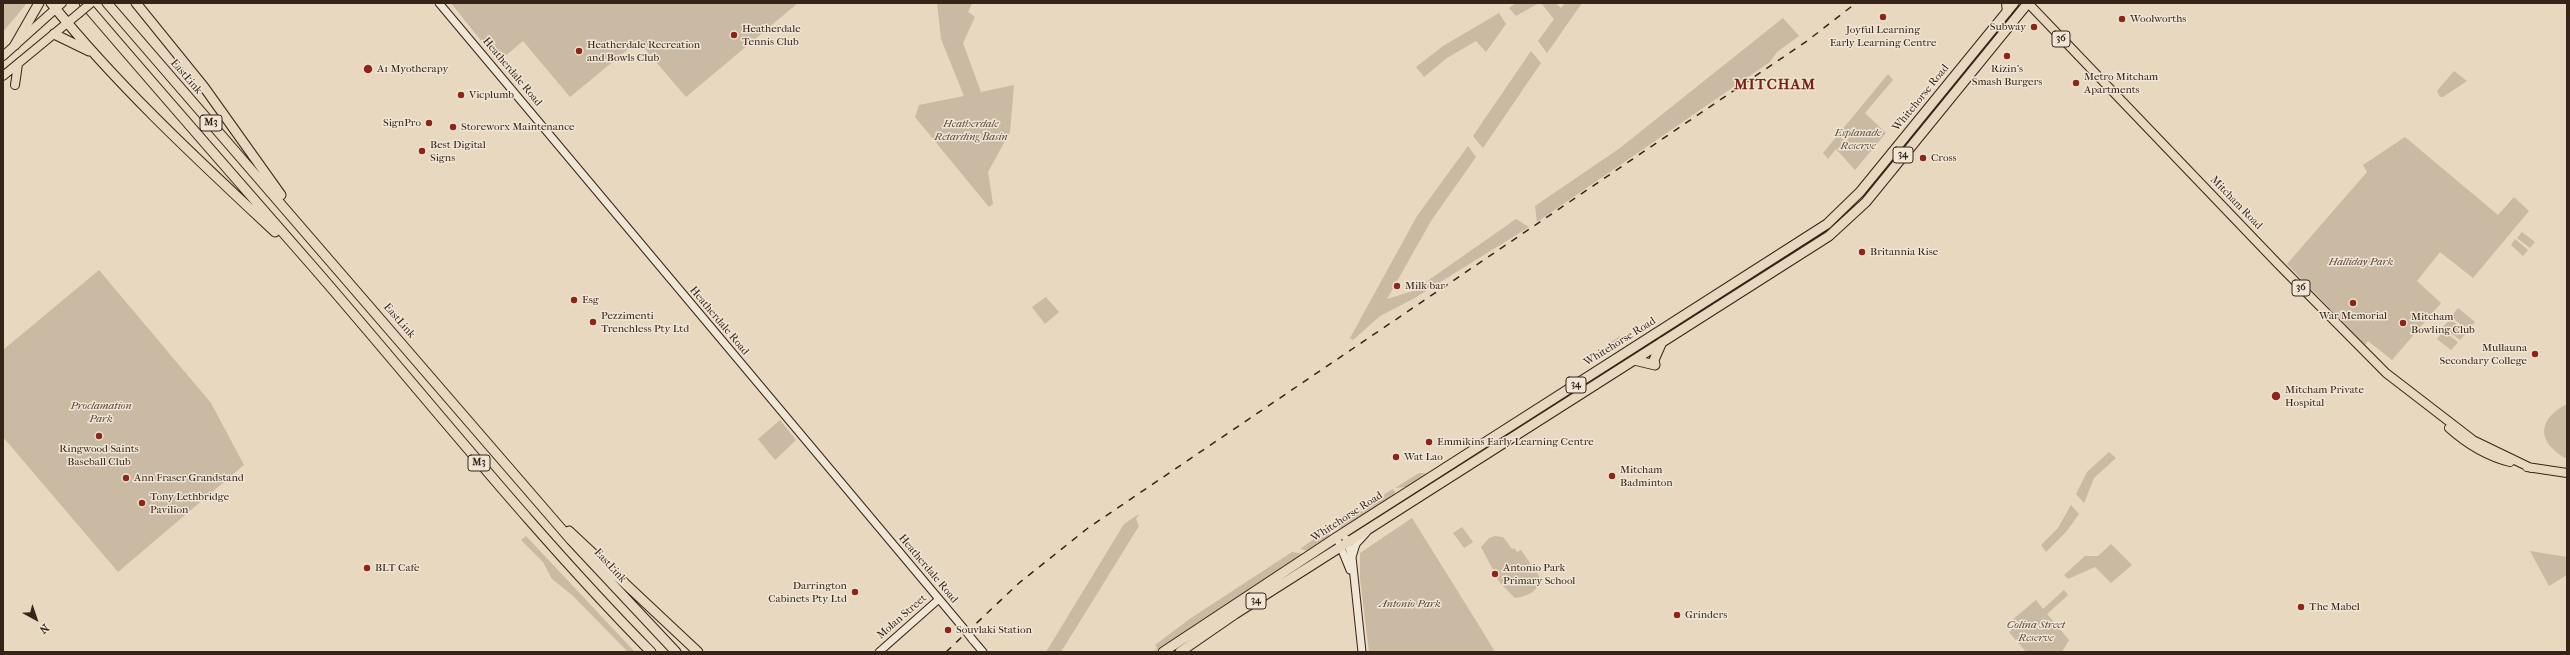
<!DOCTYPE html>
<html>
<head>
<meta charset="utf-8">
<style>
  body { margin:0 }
  #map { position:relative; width:2570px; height:655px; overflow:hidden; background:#e8d8bf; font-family:"IM FELL French Canon",serif }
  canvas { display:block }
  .frame { position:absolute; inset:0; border:4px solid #382319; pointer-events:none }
  .north { position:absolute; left:16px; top:599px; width:40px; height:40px; -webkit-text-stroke:3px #f0e6d5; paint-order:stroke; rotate:140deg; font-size:11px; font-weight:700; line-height:16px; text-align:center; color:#382319 }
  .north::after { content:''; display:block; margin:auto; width:14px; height:18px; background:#382319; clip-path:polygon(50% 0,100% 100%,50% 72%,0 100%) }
</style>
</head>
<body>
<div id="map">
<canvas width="2570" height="655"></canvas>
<div class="frame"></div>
<div class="north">N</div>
</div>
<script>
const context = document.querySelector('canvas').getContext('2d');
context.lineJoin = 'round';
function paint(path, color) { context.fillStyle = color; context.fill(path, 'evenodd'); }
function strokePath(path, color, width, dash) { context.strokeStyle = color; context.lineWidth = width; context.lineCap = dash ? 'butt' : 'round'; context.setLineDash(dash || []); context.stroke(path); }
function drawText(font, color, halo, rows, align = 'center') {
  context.font = font + ' "IM FELL French Canon",serif'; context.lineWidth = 3; context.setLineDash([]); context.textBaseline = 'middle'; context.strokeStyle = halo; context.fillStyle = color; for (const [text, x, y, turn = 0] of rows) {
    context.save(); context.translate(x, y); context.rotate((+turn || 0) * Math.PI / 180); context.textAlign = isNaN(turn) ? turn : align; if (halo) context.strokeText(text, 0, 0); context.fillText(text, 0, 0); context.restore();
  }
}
const green = new Path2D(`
  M3,3H27L3,32Z
  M451,3H798L686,97L638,41L570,97L523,41L498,62Z
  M937,3H972L968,12L975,17L963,43L981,92L1014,85L1010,132L988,172L993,204L989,207L915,117L919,105L964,96L941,39Z
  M1516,3H1539L1516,16L1509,8Z
  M1541,3H1556L1561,8L1565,3H1582L1547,53L1538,41L1554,19Z
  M1499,13L1506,24L1486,52L1476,41L1447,58L1424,77L1416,67L1443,46Z
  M1783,18L1799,36L1777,52L1770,62L1537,222L1535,206L1620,148Z
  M1531,51L1541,63L1483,148L1473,136Z
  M2454,71L2467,81L2443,97H2440L2437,91Z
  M1888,74L1893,80L1865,113L1886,133L1855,170L1836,149L1828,159L1823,153Z
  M2405,137L2498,215L2514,197L2529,211L2473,278L2440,252L2417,281L2441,303L2392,360L2368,341L2365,345L2287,264L2367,172L2363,165Z
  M1468,146L1476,157L1431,221L1387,299L1413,291L1516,219L1529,227L1413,299L1380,316L1353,340L1350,338L1417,216Z
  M2522,232L2535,242L2530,248L2517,238Z
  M2515,239L2528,250L2523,256L2511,245Z
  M99,270L211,403L244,465L118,572L3,437V350Z
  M1046,297L1059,312L1045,324L1032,307Z
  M2458,308L2475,322L2468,330L2451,317Z
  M2450,319L2467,332L2460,340L2443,327Z
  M2443,331L2458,342L2451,350L2437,339Z
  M1620,336L1623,343L1615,350L1604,347Z
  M2567,404V459C2537,443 2536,420 2567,404Z
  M780,420L796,440L775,460L758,439Z
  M2109,452L2116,458L2094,478L2084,503L2076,494L2087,472Z
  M1419,473H1426L1406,489L1405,487L1395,488Z
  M1393,489L1395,492L1393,497L1339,529L1343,520Z
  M2071,505L2079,514L2066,532L2046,552L2041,545L2058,528Z
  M1139,514L1136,519L1139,526L1061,652H1046L1124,524Z
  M1412,518L1488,640L1495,652H1369L1360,578V553Z
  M1462,527L1473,542L1464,548L1453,533Z
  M1328,529L1330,537L1309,551L1300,549Z
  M526,536L635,652H628L572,595L552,579L543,562L521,540Z
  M1495,536L1503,537L1512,549L1514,548L1517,552L1521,550L1541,579C1537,592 1528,596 1515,598L1500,583L1481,547L1489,538Z
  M2111,544L2132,565L2111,583L2095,567L2068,579L2064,575L2085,556H2098Z
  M2530,551L2567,557V575L2549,586Z
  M1292,552L1304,554L1169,644L1152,652L1157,648L1155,645L1191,618Z
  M2064,590L2068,595L2047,614L2069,640L2062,652H2026L2009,632L2017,625L2012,620L2036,600L2043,609Z`);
const secondary = new Path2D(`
  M439,3L965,630
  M1346,539L1352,557L1362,652
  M1339,543L1350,570
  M1352,557L1356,544L1366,533
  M972,639L983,652
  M879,652L939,599`);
const primary = new Path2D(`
  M2006,3L2007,12
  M2028,3L2278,264L2386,373L2473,440L2531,468
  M3,56L62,3
  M3,76L78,14
  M15,85L18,64
  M2449,428C2468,445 2486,456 2510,462
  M2527,467L2567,473`);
const highway = new Path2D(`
  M51,3C118,86 197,159 275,232
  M84,3C160,92 237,180 314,268C426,397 531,530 651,652
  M107,3L571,540L676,652
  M136,3L204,87L281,195
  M54,34L89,51
  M15,45L39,3
  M1634,360L1655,365L1654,360L1662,342
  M569,531L698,652
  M1163,652L1337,537L1827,224L1860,192L2014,3
  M1180,652L1235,614L1829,236L1866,202L2028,3`);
const rail = new Path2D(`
  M946,652L1019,583L1088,528L1807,41L1856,3`);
const secondaryBridge = new Path2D(`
  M965,630L972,639`);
const primaryBridge = new Path2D(`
  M78,14L91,3`);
const markers = [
  [1883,17,4,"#8f2418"],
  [2122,19,4,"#8f2418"],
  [2034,27,4,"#8f2418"],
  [734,35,4,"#8f2418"],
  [579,51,4,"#8f2418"],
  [2007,56,4,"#8f2418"],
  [368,69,5,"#8f2418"],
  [2076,83,4,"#8f2418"],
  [461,95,4,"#8f2418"],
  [429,123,4,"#8f2418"],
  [453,127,4,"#8f2418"],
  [422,151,4,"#8f2418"],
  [1923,158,4,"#8f2418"],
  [1862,252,4,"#8f2418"],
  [1397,286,4,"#8f2418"],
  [574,300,4,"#8f2418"],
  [2353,303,4,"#8f2418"],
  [593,322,4,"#8f2418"],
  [2403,323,4,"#8f2418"],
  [2535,354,4,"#8f2418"],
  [2276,396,5,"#8f2418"],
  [99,436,4,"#8f2418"],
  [1429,442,4,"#8f2418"],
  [1396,457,4,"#8f2418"],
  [1612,476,4,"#8f2418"],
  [126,478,4,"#8f2418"],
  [142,503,4,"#8f2418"],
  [367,568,4,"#8f2418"],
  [1495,574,4,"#8f2418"],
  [855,592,4,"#8f2418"],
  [2301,607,4,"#8f2418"],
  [1677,615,4,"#8f2418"],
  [948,630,4,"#8f2418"]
];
const shields = [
  [2061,39,18],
  [211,123,22],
  [1903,155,20],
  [2301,288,18],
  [1576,385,20],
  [479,463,22],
  [1256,601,20]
];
const shieldNames = [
  ["36",2061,39],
  ["M3",211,123],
  ["34",1903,155],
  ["36",2301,288],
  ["34",1576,385],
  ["M3",479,463],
  ["34",1256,601]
];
const poiNames = [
  ["Woolworths",2130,19],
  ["Subway",2026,27,"right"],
  ["Heatherdale",742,29],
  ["Tennis Club",742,42],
  ["Joyful Learning",1883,30,"center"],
  ["Early Learning Centre",1883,43,"center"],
  ["Heatherdale Recreation",587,45],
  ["and Bowls Club",587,58],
  ["A1 Myotherapy",377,69],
  ["Rizin's",2007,69,"center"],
  ["Smash Burgers",2007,82,"center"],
  ["Metro Mitcham",2084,77],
  ["Apartments",2084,90],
  ["Vicplumb",469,95],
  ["SignPro",421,123,"right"],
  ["Storeworx Maintenance",461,127],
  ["Best Digital",430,145],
  ["Signs",430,158],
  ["Cross",1931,158],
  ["Britannia Rise",1870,252],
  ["Milk bar",1405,286],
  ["Esg",582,300],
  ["Pezzimenti",601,316],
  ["Trenchless Pty Ltd",601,329],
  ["War Memorial",2353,316,"center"],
  ["Mitcham",2411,317],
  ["Bowling Club",2411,330],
  ["Mullauna",2527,348,"right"],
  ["Secondary College",2527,361,"right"],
  ["Mitcham Private",2285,390],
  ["Hospital",2285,403],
  ["Emmikins Early Learning Centre",1437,442],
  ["Ringwood Saints",99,449,"center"],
  ["Baseball Club",99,462,"center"],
  ["Wat Lao",1404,457],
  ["Mitcham",1620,470],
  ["Badminton",1620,483],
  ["Ann Fraser Grandstand",134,478],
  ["Tony Lethbridge",150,497],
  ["Pavilion",150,510],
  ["BLT Cafe",375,568],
  ["Antonio Park",1503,568],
  ["Primary School",1503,581],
  ["Darrington",847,586,"right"],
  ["Cabinets Pty Ltd",847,599,"right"],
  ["The Mabel",2309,607],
  ["Grinders",1685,615],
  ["Souvlaki Station",956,630]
];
const streetNames = [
  ["Heatherdale Road",512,72,50],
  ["EastLink",186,77,49],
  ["Whitehorse Road",1921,98,-51],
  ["Mitcham Road",2236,203,46],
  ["EastLink",399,321,49],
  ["Heatherdale Road",719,321,50],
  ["Whitehorse Road",1620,342,-32],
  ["Whitehorse Road",1347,517,-33],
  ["EastLink",610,566,47],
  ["Heatherdale Road",928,569,50],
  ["Molan Street",902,617,-41]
];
const parkNames = [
  ["Heatherdale",971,124],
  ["Retarding Basin",971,137],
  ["Esplanade",1858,133],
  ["Reserve",1858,146],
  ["Halliday Park",2361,262],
  ["Proclamation",101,406],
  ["Park",101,419],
  ["Antonio Park",1410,604],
  ["Colina Street",2036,625],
  ["Reserve",2036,638]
];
const districtNames = [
  ["MITCHAM",1775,85]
];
paint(green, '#cab9a3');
strokePath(secondary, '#382319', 9);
strokePath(primary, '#382319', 10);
strokePath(highway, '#382319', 11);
strokePath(secondary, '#f0e6d5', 7);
strokePath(primary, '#e8d8bf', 8);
strokePath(highway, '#e8d8bf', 9);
strokePath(rail, '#382319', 1.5, [7, 7]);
strokePath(secondaryBridge, '#382319', 9, []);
strokePath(primaryBridge, '#382319', 10, []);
strokePath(secondaryBridge, '#f0e6d5', 7);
strokePath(primaryBridge, '#e8d8bf', 8);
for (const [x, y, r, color] of markers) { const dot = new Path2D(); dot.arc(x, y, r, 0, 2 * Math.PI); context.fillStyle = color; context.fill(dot); strokePath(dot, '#f0e6d5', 1.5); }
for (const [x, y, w] of shields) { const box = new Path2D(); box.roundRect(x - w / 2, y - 8, w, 16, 3); context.fillStyle = '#f0e6d5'; context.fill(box); strokePath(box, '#382319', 1); }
drawText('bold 10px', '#382319', null, shieldNames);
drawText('11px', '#382319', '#f0e6d5', poiNames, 'left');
drawText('11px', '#382319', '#f0e6d5', streetNames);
drawText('italic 11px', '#5c483c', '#f0e6d5', parkNames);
context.letterSpacing = '1px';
drawText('bold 15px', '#7a1f14', '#f0e6d5', districtNames);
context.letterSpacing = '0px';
</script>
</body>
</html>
